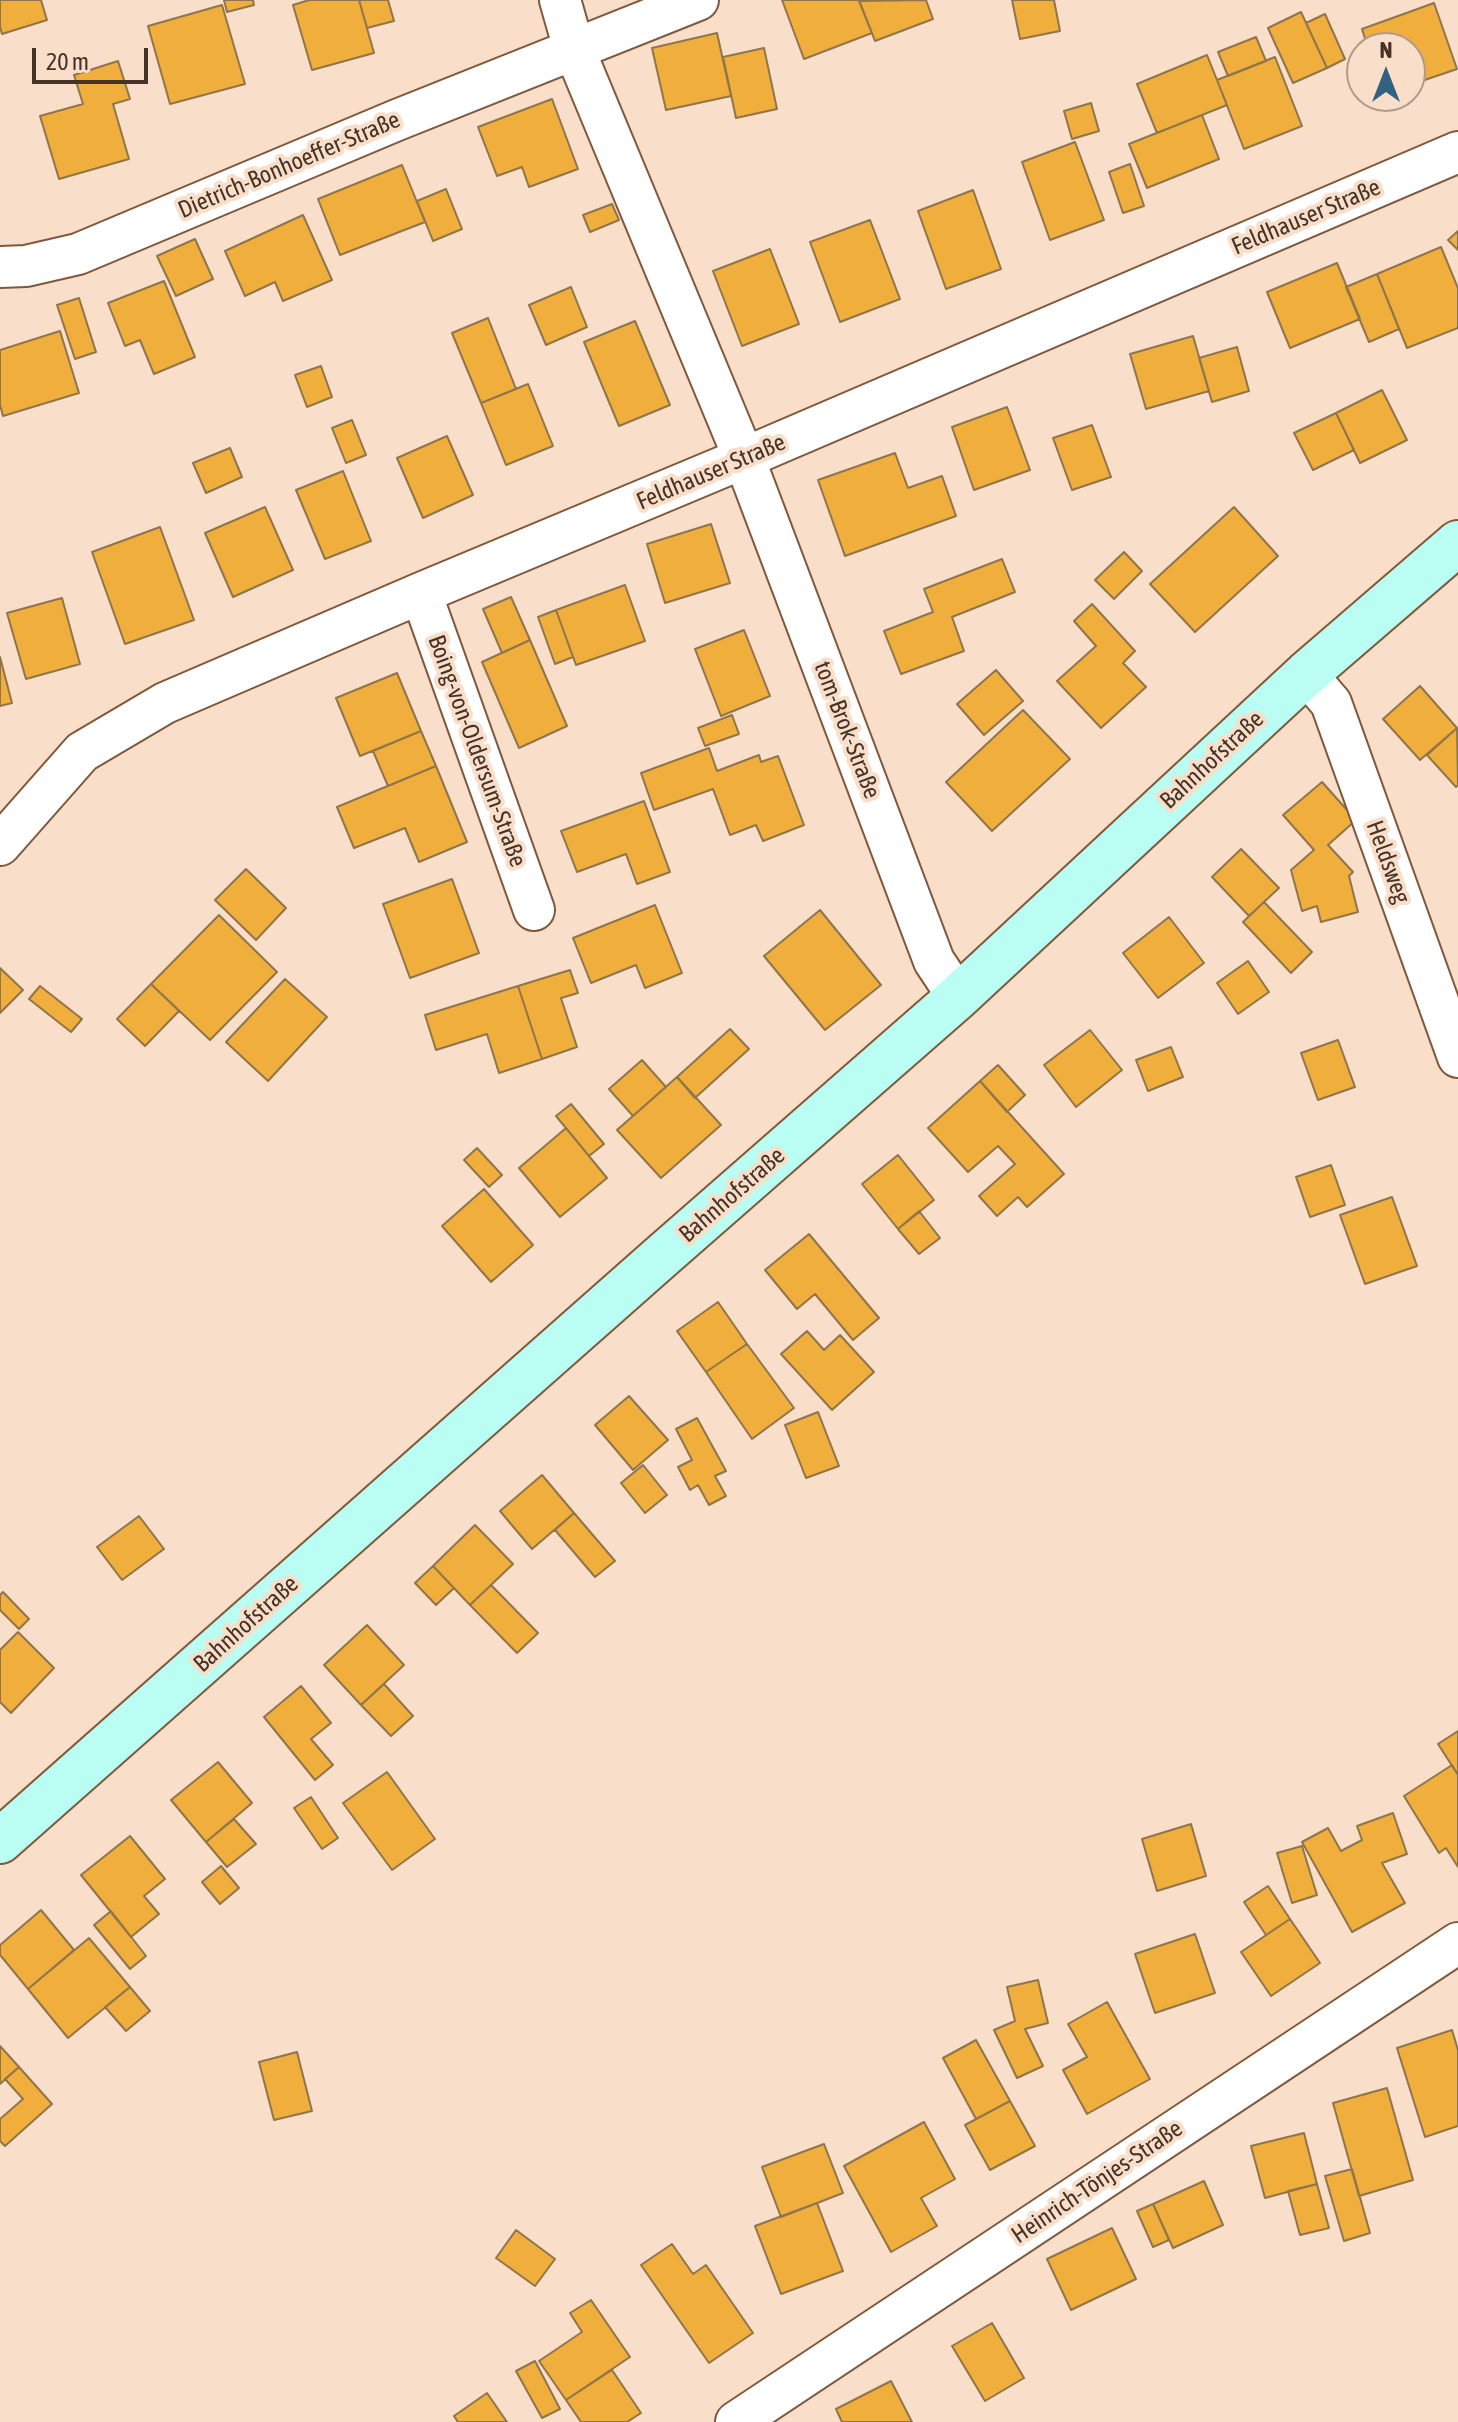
<!DOCTYPE html>
<html>
<head>
<meta charset="utf-8">
<style>
  body { margin:0 }
  #map { position:relative; width:1458px; height:2422px; overflow:hidden; background:#f9deca; font-family:"Asap Condensed",sans-serif }
  canvas { display:block }
  .north { position:absolute; left:1346px; top:32px; width:80px; height:80px; box-sizing:border-box; background:#f9deca; border:2px solid #b19a88; border-radius:50%; rotate:0deg; font-size:22px; font-weight:700; line-height:32px; text-align:center; color:#443326 }
  .north::after { content:''; display:block; margin:auto; width:28px; height:36px; background:#316280; clip-path:polygon(50% 0,100% 100%,50% 72%,0 100%) }
  .scale { position:absolute; left:32px; top:48px; width:116px; height:36px; box-sizing:border-box; border:4px solid #443326; border-top:0; padding-left:10px; font-size:24px; line-height:28px; white-space:nowrap; color:#443326; -webkit-text-stroke:6px #f9deca; paint-order:stroke }
</style>
</head>
<body>
<div id="map">
<canvas width="1458" height="2422"></canvas>
<div class="north">N</div>
<div class="scale">20 m</div>
</div>
<script>
const context = document.querySelector('canvas').getContext('2d');
context.lineJoin = 'round';
function paint(path, color) { context.fillStyle = color; context.fill(path, 'evenodd'); }
function strokePath(path, color, width, dash) { context.strokeStyle = color; context.lineWidth = width; context.lineCap = dash ? 'butt' : 'round'; context.setLineDash(dash || []); context.stroke(path); }
function drawText(font, color, halo, rows, align = 'center') {
  context.font = font + ' "Asap Condensed",sans-serif'; context.lineWidth = 8; context.setLineDash([]); context.textBaseline = 'middle'; context.strokeStyle = halo; context.fillStyle = color; for (const [text, x, y, turn = 0] of rows) {
    context.save(); context.translate(x, y); context.rotate((+turn || 0) * Math.PI / 180); context.textAlign = isNaN(turn) ? turn : align; if (halo) context.strokeText(text, 0, 0); context.fillText(text, 0, 0); context.restore();
  }
}
const building = new Path2D(`
  M0,0H41L47,20L2,34L0,27Z
  M224,0H253L254,5L227,12Z
  M309,0H359L374,53L312,70L293,5Z
  M359,0H388L394,21L367,28Z
  M782,0H859L872,33L804,59Z
  M926,0L933,19L875,41L859,1Z
  M1012,0H1054L1060,31L1020,39Z
  M1434,3L1457,69L1410,85V48H1368L1362,29Z
  M222,5L245,84L170,104L148,26Z
  M1301,12L1327,68L1293,83L1268,28Z
  M1325,14L1345,59L1327,68L1306,23Z
  M717,33L731,96L666,110L652,48Z
  M1256,37L1266,61L1228,76L1218,52Z
  M764,48L777,109L736,118L723,57Z
  M1207,55L1227,105L1157,133L1137,84Z
  M1275,57L1302,126L1244,149L1217,80Z
  M118,61L130,99L113,104L129,159L59,179L40,116L83,104L74,75Z
  M552,99L578,169L529,187L522,167L497,176L478,127Z
  M1091,103L1099,131L1072,139L1064,111Z
  M1202,115L1219,159L1147,188L1129,144Z
  M1075,142L1104,220L1050,240L1022,162Z
  M1130,164L1144,206L1123,213L1109,172Z
  M402,165L425,222L340,255L318,199Z
  M446,189L462,229L433,241L417,201Z
  M973,190L1001,269L946,289L918,211Z
  M612,204L619,220L590,232L583,215Z
  M303,215L332,280L283,301L275,282L245,296L225,251Z
  M870,220L900,299L840,322L810,242Z
  M1458,231V250L1448,240Z
  M195,239L213,279L176,296L157,256Z
  M1441,247L1458,288V328L1407,348L1377,274Z
  M770,249L799,324L742,346L713,271Z
  M1337,263L1360,319L1290,348L1267,292Z
  M1377,274L1399,329L1369,342L1346,287Z
  M164,281L195,357L154,374L140,340L125,346L108,303Z
  M571,287L587,327L546,345L529,305Z
  M79,298L96,352L75,359L57,305Z
  M488,318L516,389L481,403L452,333Z
  M635,321L670,405L619,426L584,342Z
  M60,331L79,393L3,416L0,405V350Z
  M1193,336L1209,391L1146,409L1130,354Z
  M1237,347L1249,391L1212,402L1199,358Z
  M321,366L332,397L307,407L295,375Z
  M528,384L553,446L506,465L481,403Z
  M1382,390L1407,440L1360,463L1336,413Z
  M1007,407L1030,470L974,490L952,427Z
  M1336,413L1354,450L1313,470L1294,433Z
  M352,420L366,455L346,463L332,428Z
  M1092,425L1111,477L1072,490L1053,438Z
  M447,436L473,495L423,518L397,458Z
  M230,448L242,477L206,493L193,463Z
  M895,453L908,488L942,476L956,516L845,556L818,480Z
  M343,471L371,541L325,559L296,490Z
  M265,507L293,570L233,597L205,533Z
  M1234,507L1278,556L1195,632L1150,584Z
  M711,524L730,583L665,603L647,544Z
  M160,527L194,620L125,644L92,552Z
  M1124,552L1142,571L1114,599L1095,580Z
  M1002,559L1015,592L952,617L964,651L901,674L884,631L933,612L924,589Z
  M625,585L645,641L576,665L556,610Z
  M511,597L530,640L502,653L483,609Z
  M62,598L80,664L26,679L7,613Z
  M1092,604L1135,651L1123,663L1146,687L1101,728L1057,681L1096,646L1074,621Z
  M556,610L573,657L555,664L538,617Z
  M744,630L770,696L721,716L695,649Z
  M530,640L567,726L519,748L482,662Z
  M0,657L12,703L0,706Z
  M996,670L1023,701L984,735L957,704Z
  M397,673L421,731L360,756L336,698Z
  M1420,686L1457,728L1420,760L1383,719Z
  M1023,710L1070,759L992,831L946,782Z
  M732,715L739,734L705,746L698,728Z
  M1457,728L1458,785L1456,787L1427,755Z
  M421,731L436,766L388,786L373,751Z
  M709,748L717,771L759,755L761,762L778,756L804,825L763,841L756,825L730,835L713,789L654,810L641,773Z
  M436,766L467,842L419,862L405,828L354,848L337,807Z
  M1322,782L1356,820L1328,845L1353,872L1349,876L1358,912L1321,922L1317,906L1302,911L1291,870L1314,850L1283,815Z
  M644,801L670,872L637,884L626,854L577,872L561,831Z
  M1241,849L1279,888L1249,916L1212,877Z
  M246,869L286,908L256,940L215,900Z
  M452,879L479,953L410,978L383,904Z
  M1264,902L1312,952L1291,973L1243,922Z
  M655,905L682,973L645,988L636,965L591,983L573,938Z
  M820,910L881,985L825,1030L764,956Z
  M219,915L277,972L210,1040L151,984Z
  M1169,917L1204,963L1158,998L1123,953Z
  M1248,961L1269,992L1238,1014L1217,983Z
  M0,968L23,990L0,1013Z
  M570,970L578,993L561,998L577,1047L542,1059L518,986Z
  M285,979L327,1017L268,1081L226,1042Z
  M151,984L179,1011L145,1046L117,1019Z
  M40,986L82,1019L71,1032L29,999Z
  M518,986L542,1059L499,1073L487,1034L436,1050L425,1015Z
  M730,1029L749,1049L695,1098L677,1077Z
  M1090,1030L1122,1070L1076,1107L1044,1065Z
  M1338,1040L1355,1087L1318,1100L1301,1053Z
  M1171,1047L1183,1077L1148,1091L1136,1060Z
  M642,1060L666,1087L633,1116L609,1089Z
  M998,1065L1025,1095L1007,1112L980,1081Z
  M677,1077L721,1125L661,1178L617,1130Z
  M980,1081L1064,1174L1027,1207L1018,1197L997,1216L979,1196L1015,1164L998,1146L968,1172L928,1128Z
  M571,1104L604,1144L589,1156L556,1116Z
  M566,1128L607,1178L560,1217L519,1168Z
  M477,1148L502,1175L489,1187L464,1160Z
  M898,1155L934,1200L898,1229L862,1184Z
  M1331,1165L1345,1205L1310,1217L1296,1177Z
  M484,1189L533,1245L491,1282L442,1226Z
  M1392,1197L1417,1266L1365,1284L1340,1215Z
  M919,1211L940,1238L919,1254L898,1229Z
  M809,1234L879,1318L853,1340L815,1294L797,1309L765,1270Z
  M718,1302L747,1344L706,1372L677,1331Z
  M807,1331L824,1350L840,1335L874,1372L832,1410L781,1354Z
  M747,1344L794,1408L752,1439L706,1372Z
  M629,1396L668,1440L633,1470L595,1425Z
  M818,1412L839,1466L806,1478L785,1425Z
  M697,1418L726,1471L715,1476L726,1496L709,1505L698,1485L690,1490L678,1467L692,1460L676,1429Z
  M643,1465L667,1495L645,1513L621,1483Z
  M542,1475L574,1513L532,1549L500,1511Z
  M574,1513L615,1561L595,1577L555,1530Z
  M139,1516L164,1549L122,1580L97,1547Z
  M475,1525L513,1564L470,1605L433,1566Z
  M433,1566L454,1588L436,1605L415,1583Z
  M491,1585L538,1633L517,1653L470,1605Z
  M3,1592L29,1619L19,1629L0,1610V1595Z
  M367,1625L404,1665L361,1705L324,1665Z
  M18,1632L54,1668L11,1713L0,1702V1650Z
  M384,1684L413,1716L391,1736L361,1705Z
  M301,1686L331,1723L311,1739L333,1765L315,1780L264,1717Z
  M1458,1731V1775L1438,1744Z
  M218,1762L252,1803L206,1842L171,1800Z
  M1452,1765L1458,1775V1867L1446,1848L1439,1853L1404,1796Z
  M387,1772L435,1839L392,1870L343,1803Z
  M311,1797L338,1838L322,1849L294,1808Z
  M1393,1813L1407,1854L1382,1863L1405,1903L1352,1932L1302,1842L1328,1828L1341,1851L1362,1840L1357,1826Z
  M234,1819L256,1844L227,1867L206,1842Z
  M1191,1824L1206,1876L1157,1891L1142,1839Z
  M130,1836L165,1879L144,1896L159,1914L131,1937L81,1875Z
  M1302,1846L1317,1895L1292,1903L1277,1853Z
  M221,1866L239,1888L220,1904L202,1882Z
  M1268,1886L1290,1919L1266,1935L1244,1902Z
  M41,1910L74,1950L28,1989L0,1955V1945Z
  M111,1911L146,1956L130,1969L94,1925Z
  M1290,1919L1320,1963L1271,1996L1241,1952Z
  M1195,1934L1215,1993L1155,2013L1135,1954Z
  M89,1938L130,1987L68,2038L28,1989Z
  M1038,1980L1048,2023L1025,2029L1043,2066L1017,2078L994,2030L1015,2021L1007,1987Z
  M130,1987L150,2011L126,2031L105,2007Z
  M1107,2002L1150,2079L1087,2114L1063,2070L1087,2057L1068,2024Z
  M1452,2030L1458,2050V2126L1425,2137L1397,2048Z
  M976,2040L1010,2101L976,2119L943,2058Z
  M0,2046L19,2067L0,2084Z
  M297,2052L312,2111L274,2120L259,2062Z
  M19,2067L52,2104L5,2146L0,2141V2119L23,2099L5,2079Z
  M1387,2088L1413,2180L1359,2196L1333,2103Z
  M1010,2101L1035,2146L990,2170L965,2125Z
  M924,2122L955,2179L921,2198L937,2226L891,2252L844,2166Z
  M1304,2133L1317,2184L1265,2198L1251,2146Z
  M824,2144L843,2193L781,2217L762,2167Z
  M1352,2169L1370,2233L1344,2241L1325,2176Z
  M1204,2181L1223,2225L1173,2248L1153,2204Z
  M1317,2184L1329,2228L1300,2235L1288,2191Z
  M817,2203L843,2271L781,2294L755,2226Z
  M1153,2204L1169,2240L1153,2247L1137,2211Z
  M1112,2228L1136,2279L1071,2310L1047,2259Z
  M516,2230L555,2259L535,2286L496,2258Z
  M672,2244L693,2274L706,2265L753,2333L709,2363L641,2265Z
  M591,2300L630,2357L566,2400L539,2361L582,2332L570,2313Z
  M992,2323L1024,2378L985,2401L952,2346Z
  M535,2361L560,2409L542,2418L516,2371Z
  M612,2370L641,2413L627,2422H581L566,2400Z
  M891,2381L912,2422H842L836,2409Z
  M487,2393L507,2422H458L454,2416Z`);
const street = new Path2D(`
  M560,0L574,49L744,458L934,961L958,997
  M0,267L26,266L78,254L397,120L698,0
  M421,593L534,910
  M1306,674L1331,703L1458,1057
  M0,845L82,752L165,703L421,593L744,458L1458,152
  M736,2422L1458,1943`);
const secondary = new Path2D(`
  M0,1841L662,1256L958,997L1306,674L1458,543`);
const streetNames = [
  ["Dietrich-Bonhoeffer-Straße",289,165,-23],
  ["Feldhauser Straße",1306,217,-23],
  ["Feldhauser Straße",711,472,-23],
  ["tom-Brok-Straße",847,730,69],
  ["Boing-von-Oldersum-Straße",477,751,70],
  ["Bahnhofstraße",1212,760,-43],
  ["Heldsweg",1388,862,70],
  ["Bahnhofstraße",732,1195,-41],
  ["Bahnhofstraße",246,1624,-42],
  ["Heinrich-Tönjes-Straße",1097,2182,-34]
];
paint(building, '#f0ae3c');
strokePath(building, '#90754b', 2);
strokePath(street, '#80593c', 44);
strokePath(secondary, '#80593c', 48);
strokePath(street, '#fff', 40);
strokePath(secondary, '#bafdf2', 44);
drawText('24px', '#443326', '#f9deca', streetNames);
</script>
</body>
</html>
